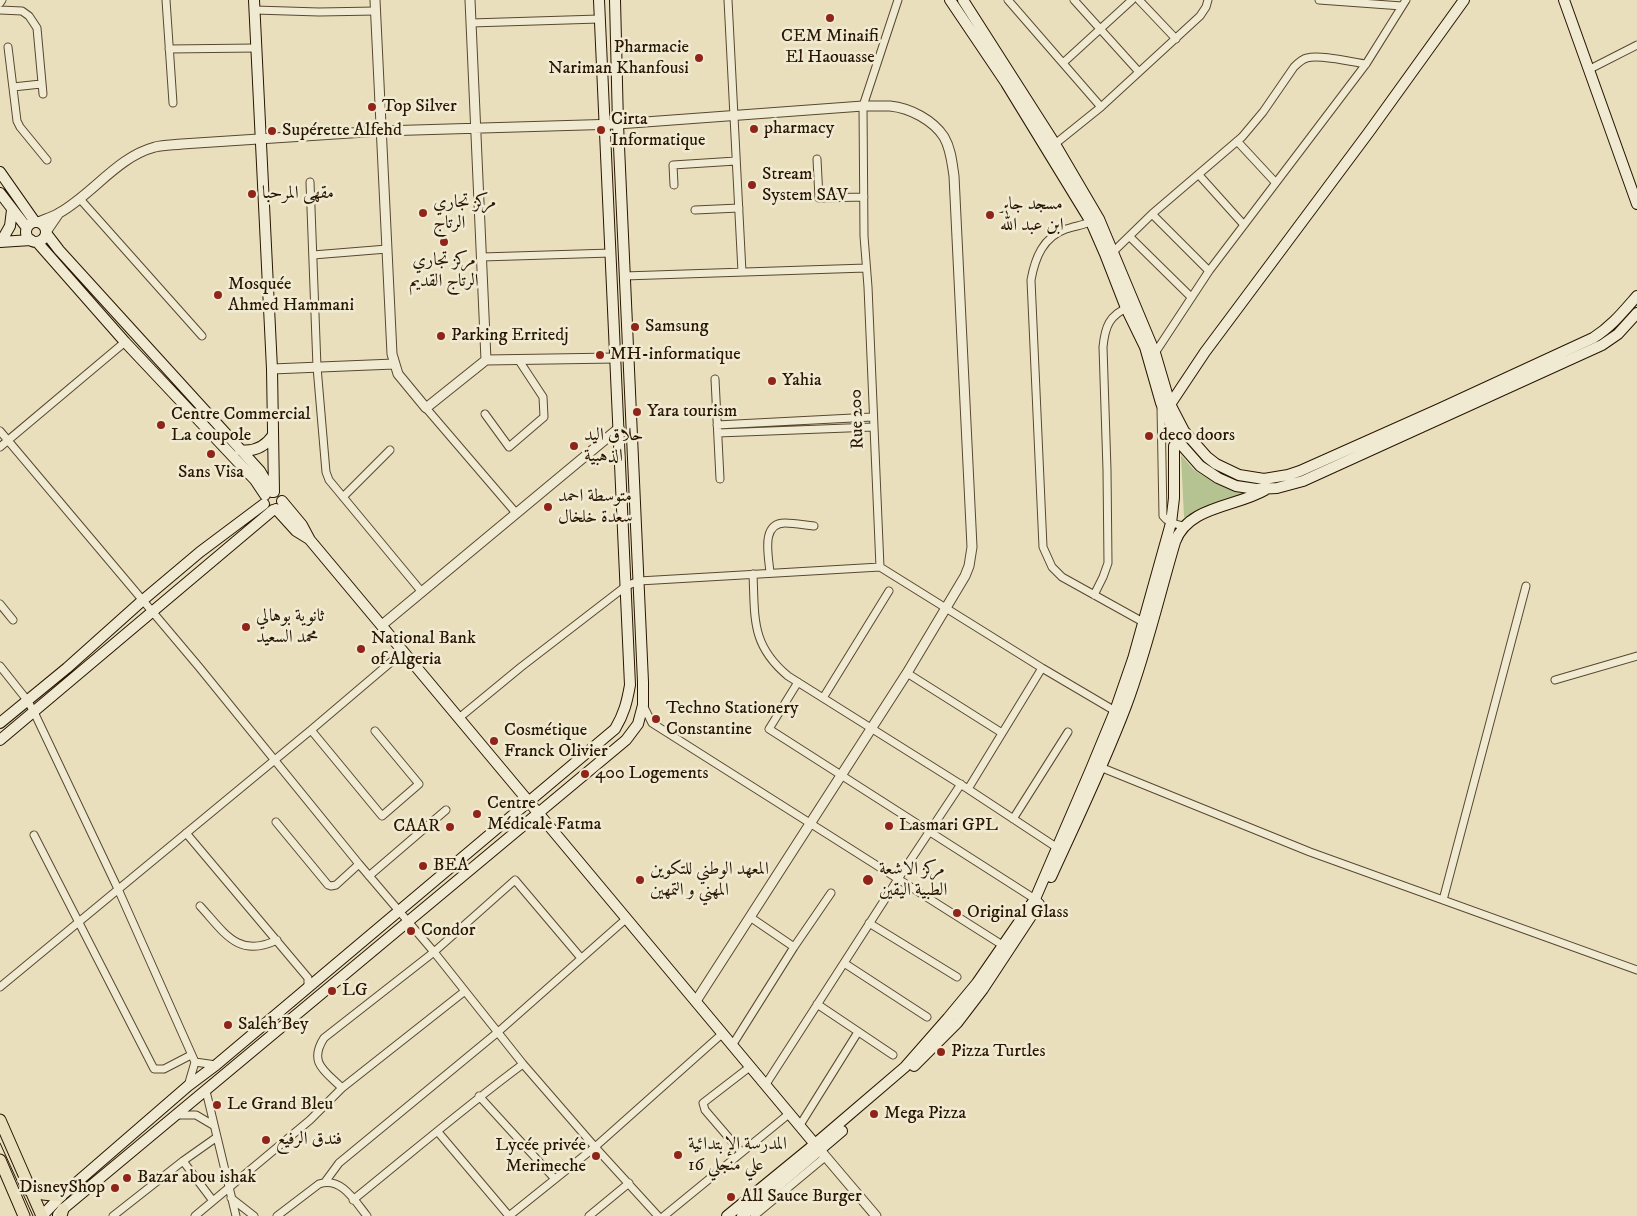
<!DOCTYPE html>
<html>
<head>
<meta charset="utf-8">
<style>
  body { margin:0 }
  canvas { display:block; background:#e9dfbc }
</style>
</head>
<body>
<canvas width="1637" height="1216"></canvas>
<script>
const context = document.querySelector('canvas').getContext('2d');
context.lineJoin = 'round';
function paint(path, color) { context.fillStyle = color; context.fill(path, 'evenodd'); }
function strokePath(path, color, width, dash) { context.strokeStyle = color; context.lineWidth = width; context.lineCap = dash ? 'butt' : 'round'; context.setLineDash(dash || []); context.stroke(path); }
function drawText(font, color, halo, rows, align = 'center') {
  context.font = font + ' "IM FELL DW Pica",Amiri,serif'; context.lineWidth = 5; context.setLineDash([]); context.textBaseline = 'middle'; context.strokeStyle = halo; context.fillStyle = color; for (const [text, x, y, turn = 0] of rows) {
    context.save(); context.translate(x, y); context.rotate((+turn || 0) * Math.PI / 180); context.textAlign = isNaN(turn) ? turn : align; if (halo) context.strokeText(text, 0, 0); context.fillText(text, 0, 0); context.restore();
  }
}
const green = new Path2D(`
  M1181,455L1194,470L1217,484L1244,494L1187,518L1184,517Z`);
const minor = new Path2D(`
  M166,0L173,103
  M728,0L742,272
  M898,0L863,106L864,236L868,287L880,567L1042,668L1115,711
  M1008,0L1101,107
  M1074,0L1139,72
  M1139,0L1176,39
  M1319,0L1402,6
  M0,3L2,0
  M0,10L22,11L29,16L37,28L43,94
  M255,10L319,12L376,11
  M471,23L599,19
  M8,47L17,121L20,127L47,160
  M169,49L256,48
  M1063,63L1132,0
  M1590,69L1637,45
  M13,87L41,84
  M1237,141L1275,182
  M1055,144L1101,107L1200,16L1206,7L1208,0
  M817,159L819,198L864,197
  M1199,175L1244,225
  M310,182L317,367L326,472L329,480L421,591
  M674,185L673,165L736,161
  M80,199L202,336
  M695,210L739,208
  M1152,214L1209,271
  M1093,221C1084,225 1075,226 1066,229C1043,237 1035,258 1031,280L1043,547L1052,567L1062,577L1143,622
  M1130,237L1191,297
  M1113,252L1152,214L1242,137L1263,112L1294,67C1298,63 1302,59 1307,58C1319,54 1352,62 1366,64
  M313,255L387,249
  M482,257L611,253
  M624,276L866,268
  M1155,353L1209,271L1366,64L1406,0
  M715,379L720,479
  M426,408L516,513
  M1161,408L1163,516C1168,523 1175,524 1183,526
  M485,414L509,447L544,417L543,397L518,359
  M717,425L872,417
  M0,431L199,667L359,864L434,952L523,1064L595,1147L658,1216
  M718,433L873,427
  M0,447L125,342
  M343,497L390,450
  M770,573C769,557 760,523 785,523C795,523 804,525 814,526
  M753,574C755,619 751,645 788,676L968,789L1056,847
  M1094,595L1103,577L1108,563L1107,470L1103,347C1105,327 1109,315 1129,307
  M0,604L13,620
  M0,666L27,700L34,712L118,889L195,1062L188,1086
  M907,673L1002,733
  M1555,680L1637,656
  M798,682L769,729L1038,901
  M823,698L889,591
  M643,705L652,723L1007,948
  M459,718L521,667L626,586L639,581L880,567
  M311,730L382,816L419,784L375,731
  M1100,767L1310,852L1637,970
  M968,789L1042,668
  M1013,819L1068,732
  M276,822L328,885L331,886L336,885L359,864
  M186,833L308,978V987
  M34,835L154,1069H164L191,1055
  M369,876L446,810
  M1443,900L1526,586
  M200,906C224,932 238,959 277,940
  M750,917L794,947
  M869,923L957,977
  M844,963L927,1017
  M0,987L311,730L404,651
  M817,1004L893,1055
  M733,1044L794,947L831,893
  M195,1062L216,1065
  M766,1084L898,879L961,784
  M342,1088C325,1071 308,1063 324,1038L434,952L515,880L581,958
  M206,1091L236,1216
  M479,1096L554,1178
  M177,1115H196L213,1125
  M800,1125L858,1032
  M438,1132L509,1216
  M741,1152L705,1110L703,1103L751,1066
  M183,1161L213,1201
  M325,1182L339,1163L498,1032L627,918
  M231,1198L254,1216
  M353,1200C410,1154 465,1107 523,1064
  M113,1216L183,1161L217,1137
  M195,1216L310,1120L342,1088L465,991
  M277,1216L319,1184C341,1176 355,1201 367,1216
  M509,1216L595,1147L723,1033
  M589,1216L629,1183
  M664,1216L790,1113
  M754,1216L825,1157`);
const tertiary = new Path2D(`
  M375,0L392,354L398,374L426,408L486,360L615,358
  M470,0L486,360
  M38,222C45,219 53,217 59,213C93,194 117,157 155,147C164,145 174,145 182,144L381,131L618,124L863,106C872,106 881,106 890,106C910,108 933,120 944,137C951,149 952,163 954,176L972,547L969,566L965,576L907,673L696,1001
  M46,232L59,213
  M272,369L394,364
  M382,625L619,428
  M820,1150L876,1216`);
const secondary = new Path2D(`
  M254,0L272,369L274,492
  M950,0L1006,83L1091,222L1105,254L1126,308L1145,347L1161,403L1178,441L1200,466L1218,478L1236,486L1256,489L1277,488L1303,481L1602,345L1618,334L1637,313
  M963,0L1055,144L1099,219L1155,353L1170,404L1184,431L1207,457L1216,464L1239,475L1264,479L1288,475L1300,471L1439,409L1593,338C1611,327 1623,312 1637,296
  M1564,0L1637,204
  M0,172L35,222
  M0,193L27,228
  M26 232a10 10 0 1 1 20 0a10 10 0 1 1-20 0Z
  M46,233L59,250L260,471L272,492
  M2,240L10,226L12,210
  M0,242L31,240
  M37,242L125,342L255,480L265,495
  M1169,406L1205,352L1369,132L1464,0
  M240,450C254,452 265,447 273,435
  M282,501L302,525L310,540L819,1149
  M276,509L296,531L309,539
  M0,723L67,668L143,600L200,552L264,504
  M0,740L273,510
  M1051,877C1077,820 1104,764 1126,706C1146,653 1159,596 1175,542C1188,506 1236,507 1265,490
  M914,1066L957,1023L983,989L1039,904
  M58,1215L63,1209L626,740L638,724L643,705V682L618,124L615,0
  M42,1216L61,1196L188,1086L216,1065L615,729C624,714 627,702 630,685L599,0
  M727,1216L815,1144L905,1067L948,1018L977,983L1035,899L1091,769L1115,711L1133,659L1171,523L1174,498V446L1181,436
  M742,1216L842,1131`);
const primary = new Path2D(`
  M0,1120L42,1216
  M0,1160L24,1216
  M29,1190L43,1194L61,1196
  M61,1216L63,1209`);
const tram = new Path2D(`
  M0,1143L33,1216`);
const markers = [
  [830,18,5,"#8f2418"],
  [699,58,5,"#8f2418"],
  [372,107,5,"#8f2418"],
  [754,129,5,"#8f2418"],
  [601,130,5,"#8f2418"],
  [272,131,5,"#8f2418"],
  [752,185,5,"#8f2418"],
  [252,194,5,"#8f2418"],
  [423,213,5,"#8f2418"],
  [990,215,5,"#8f2418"],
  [444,242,5,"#8f2418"],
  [218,295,5,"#8f2418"],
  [635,327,5,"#8f2418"],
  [441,336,5,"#8f2418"],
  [600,355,5,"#8f2418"],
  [772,381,5,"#8f2418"],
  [637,412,5,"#8f2418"],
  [161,425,5,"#8f2418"],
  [1149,436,5,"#8f2418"],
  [574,446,5,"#8f2418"],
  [211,454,5,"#8f2418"],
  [548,507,5,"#8f2418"],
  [246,627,5,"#8f2418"],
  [361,649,5,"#8f2418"],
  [656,719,5,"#8f2418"],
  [494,741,5,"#8f2418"],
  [585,774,5,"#8f2418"],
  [477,814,5,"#8f2418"],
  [889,826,5,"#8f2418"],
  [450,827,5,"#8f2418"],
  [423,866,5,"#8f2418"],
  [640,880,5,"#8f2418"],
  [868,880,6,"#8f2418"],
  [957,913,5,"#8f2418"],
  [411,931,5,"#8f2418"],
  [332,991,5,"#8f2418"],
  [228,1025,5,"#8f2418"],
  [941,1052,5,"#8f2418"],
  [217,1105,5,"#8f2418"],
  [874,1114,5,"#8f2418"],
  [266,1140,5,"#8f2418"],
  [678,1155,5,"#8f2418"],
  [596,1156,5,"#8f2418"],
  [127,1178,5,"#8f2418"],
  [115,1188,5,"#8f2418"],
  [731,1197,5,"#8f2418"]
];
const poiNames = [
  ["CEM Minaifi",830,37,"center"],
  ["El Haouasse",830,58,"center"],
  ["Pharmacie",689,48,"right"],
  ["Nariman Khanfousi",689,69,"right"],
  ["Top Silver",382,107],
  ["Cirta",611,120],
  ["Informatique",611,141],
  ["pharmacy",764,129],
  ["Supérette Alfehd",282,131],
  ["Stream",762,175],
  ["System SAV",762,196],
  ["مقهى المرحبا",262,194],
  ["مركز تجاري",433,203],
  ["الرتاج",433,224],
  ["مسجد جابر",1000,205],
  ["ابن عبد الله",1000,226],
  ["مركز تجاري",444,261,"center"],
  ["الرتاج القديم",444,282,"center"],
  ["Mosquée",228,285],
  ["Ahmed Hammani",228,306],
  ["Samsung",645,327],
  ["Parking Erritedj",451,336],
  ["MH-informatique",610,355],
  ["Yahia",782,381],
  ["Yara tourism",647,412],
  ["Centre Commercial",171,415],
  ["La coupole",171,436],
  ["حلاق اليد",584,436],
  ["الذهبية",584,457],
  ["deco doors",1159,436],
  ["Sans Visa",211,473,"center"],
  ["متوسطة احمد",558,497],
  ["سعدة خلخال",558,518],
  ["ثانوية بوهالي",256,617],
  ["محمد السعيد",256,638],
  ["National Bank",371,639],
  ["of Algeria",371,660],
  ["Techno Stationery",666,709],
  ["Constantine",666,730],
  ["Cosmétique",504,731],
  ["Franck Olivier",504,752],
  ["400 Logements",595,774],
  ["Centre",487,804],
  ["Médicale Fatma",487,825],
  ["Lasmari GPL",899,826],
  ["CAAR",440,827,"right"],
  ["BEA",433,866],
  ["المعهد الوطني للتكوين",650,870],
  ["المهني و التمهين",650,891],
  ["مركز الاشعة",879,870],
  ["الطبية اليقين",879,891],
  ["Original Glass",967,913],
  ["Condor",421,931],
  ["LG",342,991],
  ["Saleh Bey",238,1025],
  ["Pizza Turtles",951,1052],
  ["Le Grand Bleu",227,1105],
  ["Mega Pizza",884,1114],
  ["فندق الرفيع",276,1140],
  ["المدرسة الإبتدائية",688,1145],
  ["علي منجلي 16",688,1166],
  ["Lycée privée",586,1146,"right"],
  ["Merimeche",586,1167,"right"],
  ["Bazar abou ishak",137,1178],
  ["DisneyShop",105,1188,"right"],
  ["All Sauce Burger",741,1197]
];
const streetNames = [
  ["Rue 200",858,419,-92]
];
paint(green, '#b5c292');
strokePath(minor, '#58482f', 9);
strokePath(tertiary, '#58482f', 11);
strokePath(secondary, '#281600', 12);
strokePath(primary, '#281600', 13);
strokePath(minor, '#f1ead3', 7);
strokePath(tertiary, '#f1ead3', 9);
strokePath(secondary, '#f1ead3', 10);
strokePath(primary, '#e9dfbc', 11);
strokePath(tram, '#281600', 1);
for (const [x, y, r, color] of markers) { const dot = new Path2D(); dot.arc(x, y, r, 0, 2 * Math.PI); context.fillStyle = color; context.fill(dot); strokePath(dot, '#f1ead3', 2); }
drawText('18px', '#281600', '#f1ead3', poiNames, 'left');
drawText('18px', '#281600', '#f1ead3', streetNames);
</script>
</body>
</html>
